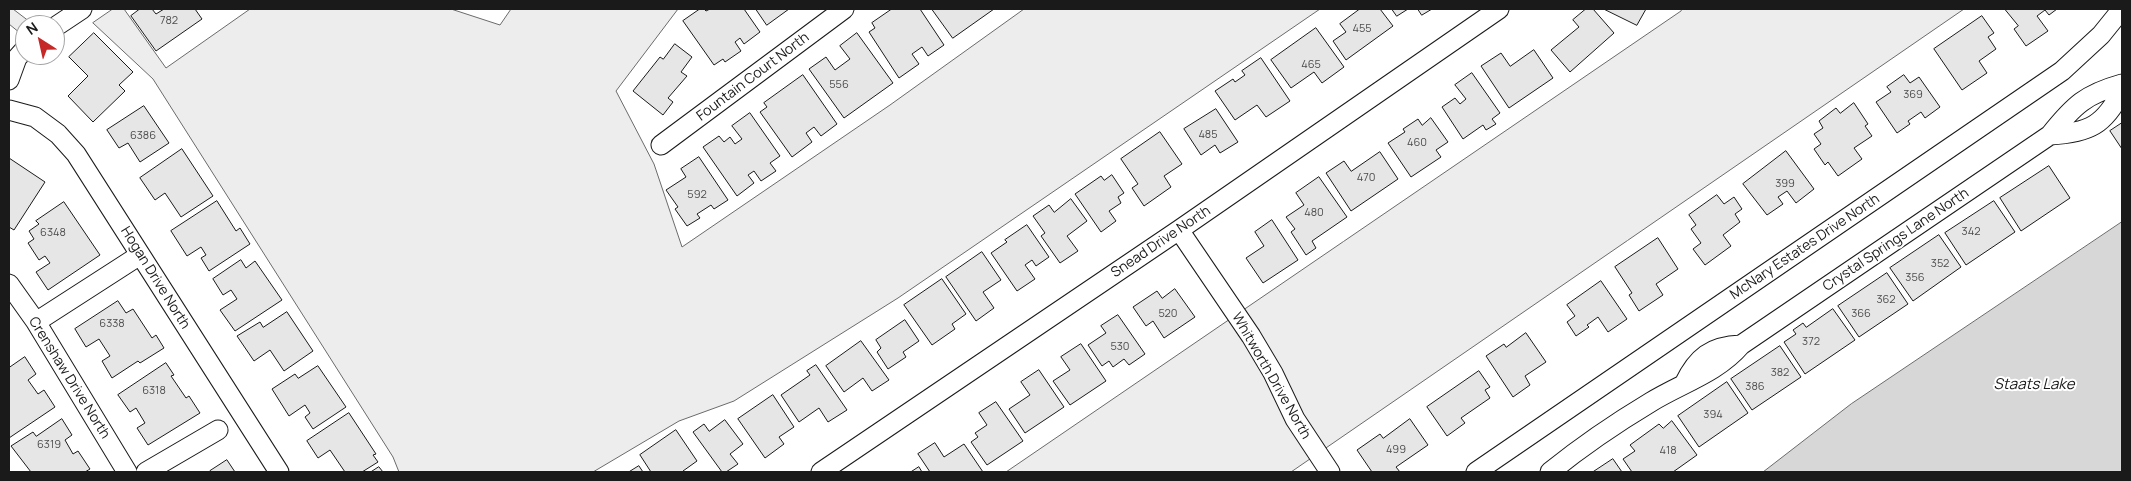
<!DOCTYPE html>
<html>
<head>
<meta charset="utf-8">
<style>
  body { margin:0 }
  #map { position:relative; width:2131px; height:481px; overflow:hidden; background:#fff; font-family:Manrope,sans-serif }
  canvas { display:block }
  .frame { position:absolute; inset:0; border:10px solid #1a1a1a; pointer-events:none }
  .north { position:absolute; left:15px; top:15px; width:50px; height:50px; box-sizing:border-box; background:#fff; border:1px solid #a3a3a3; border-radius:50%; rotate:325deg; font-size:14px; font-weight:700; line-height:20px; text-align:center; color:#1a1a1a }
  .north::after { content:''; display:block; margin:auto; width:18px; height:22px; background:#c62828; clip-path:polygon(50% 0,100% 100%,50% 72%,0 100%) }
</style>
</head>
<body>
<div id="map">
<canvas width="2131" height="481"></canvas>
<div class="frame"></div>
<div class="north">N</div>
</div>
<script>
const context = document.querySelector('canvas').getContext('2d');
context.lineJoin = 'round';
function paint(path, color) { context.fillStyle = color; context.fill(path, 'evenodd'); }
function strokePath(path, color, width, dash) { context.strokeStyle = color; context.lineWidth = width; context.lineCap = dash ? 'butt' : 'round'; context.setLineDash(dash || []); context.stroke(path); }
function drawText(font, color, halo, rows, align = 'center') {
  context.font = font + ' Manrope,sans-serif'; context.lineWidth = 4; context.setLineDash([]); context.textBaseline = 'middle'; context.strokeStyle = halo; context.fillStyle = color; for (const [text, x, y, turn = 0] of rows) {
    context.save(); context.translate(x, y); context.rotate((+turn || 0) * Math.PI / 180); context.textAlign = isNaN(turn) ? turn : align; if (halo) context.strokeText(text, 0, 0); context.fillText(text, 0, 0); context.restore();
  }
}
const built = new Path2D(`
  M9,9H13L34,25H25V31L20,33L9,24Z
  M113,9H124L166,68L250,9H451L500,25L511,9H678L616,91L654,164L682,247L890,105L1024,9H1320L898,298L734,401L679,421L593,472H399L393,457L153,79L93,23Z
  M1681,9H1964L1291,472H1006L1681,11Z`);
const water = new Path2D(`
  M2122,222V472H1763L1851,404Z`);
const building = new Path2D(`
  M140,9H152L156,14L164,9H195L202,19L156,51L131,16Z
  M700,9H704L706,11L710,9H744L760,32L744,44L740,38L735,42L741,51L725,62L723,59L714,65L683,21Z
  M756,9H789L767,25Z
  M892,9H920L944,45L928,56L922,47L912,54L919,64L899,78L869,32L875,28L872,23Z
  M932,9H994L953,38Z
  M1360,9H1380L1393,26L1346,60L1333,41L1346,32L1340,24Z
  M1392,9H1408L1397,16Z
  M1418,9H1432L1422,15Z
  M1586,9H1593L1614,33L1570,72L1551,50L1579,27L1573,20Z
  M1604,9H1646L1637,25Z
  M2005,9H2057L2049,15L2045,10L2037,16L2048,31L2026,46L2014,29L2018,26Z
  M1982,16L1994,33L1988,37L1996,49L1979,61L1987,73L1962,90L1934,49Z
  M1316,28L1344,67L1322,83L1314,72L1291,88L1271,60Z
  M94,33L133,72L119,85L125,91L93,122L68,96L88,76L69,57Z
  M857,33L893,83L844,118L809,69L826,57L835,70L850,59L840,46Z
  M675,44L692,57L681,72L687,76L668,98L673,102L663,115L633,91L660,57L663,59Z
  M1534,50L1553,78L1509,108L1481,66L1501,53L1510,66Z
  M1261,58L1290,101L1266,117L1257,105L1235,120L1215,91L1233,79L1235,82L1245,75L1242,71Z
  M1472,73L1500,113L1492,119L1496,124L1486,130L1483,125L1463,139L1442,107L1455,98L1460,104L1466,99L1455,85Z
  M803,75L837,124L821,136L814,127L806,133L812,142L792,157L760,112L767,107L764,103Z
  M1904,75L1910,83L1919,77L1940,107L1925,118L1921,112L1908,121L1910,124L1897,133L1876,102L1891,92L1887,87Z
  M1854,103L1868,124L1865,126L1872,136L1854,148L1862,159L1838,176L1828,162L1825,165L1814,149L1821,144L1814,134L1823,128L1819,121L1836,108L1840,113Z
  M144,106L169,143L140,162L128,143L119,148L107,130Z
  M1216,109L1238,142L1220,153L1215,145L1201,155L1184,129Z
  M750,113L780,156L770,163L776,171L761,181L754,171L748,175L754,183L737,196L703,147L719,136L724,142L730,137L735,144L742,139L732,126Z
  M1431,118L1448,142L1436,150L1441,157L1411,177L1388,143L1405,132L1403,129L1418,119L1422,125Z
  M2122,123V149L2110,131Z
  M1160,132L1182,164L1164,176L1171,187L1144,206L1132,188L1138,184L1121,159Z
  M182,149L213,196L181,217L165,193L155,200L140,178Z
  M1786,151L1814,189L1796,203L1787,191L1778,197L1783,204L1767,215L1743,184Z
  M1380,152L1398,179L1351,211L1326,173L1344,161L1351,171Z
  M699,157L728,200L714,209L711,205L697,214L700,218L687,226L675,209L678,207L666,190L686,177L681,169Z
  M9,158L45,182L14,230L9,227Z
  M2049,166L2070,198L2021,231L2000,198Z
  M1112,175L1124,193L1118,197L1121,203L1109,211L1116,221L1101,232L1075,194L1101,176L1104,180Z
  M1319,177L1347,217L1312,241L1316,248L1306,255L1291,232L1295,229L1286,217L1304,205L1296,193Z
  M1717,195L1724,204L1734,197L1742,209L1735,214L1740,222L1723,235L1731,246L1705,265L1693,249L1701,243L1691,229L1696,225L1689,215Z
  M1071,199L1087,221L1067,236L1078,251L1060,263L1041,236L1045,233L1033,216L1049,205L1054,212Z
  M217,201L236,231L240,228L250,244L209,271L201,258L206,255L201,247L187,256L171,231Z
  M1994,201L2015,232L1966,265L1945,233Z
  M64,202L100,255L48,290L36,272L50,263L45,256L39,260L28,243L34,239L29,231L39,224L36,221Z
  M1272,220L1298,260L1263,283L1246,258L1264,246L1255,232Z
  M1027,225L1049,257L1036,266L1032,260L1025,265L1035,279L1017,291L991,253L1007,242L1005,240Z
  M1939,235L1961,267L1913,301L1890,268Z
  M1658,238L1678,269L1656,284L1663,295L1639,311L1629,295L1632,293L1615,267Z
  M982,252L1001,280L983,292L994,308L976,321L946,277Z
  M241,260L246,268L255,261L282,300L235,331L220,310L237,299L231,290L223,295L213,279Z
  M1887,273L1908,304L1859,337L1838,306Z
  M942,279L966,314L952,324L955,329L932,345L904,305Z
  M1601,281L1627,319L1608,332L1598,317L1587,325L1589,327L1576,336L1567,322L1575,316L1567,305Z
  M1175,289L1195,317L1164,338L1153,321L1146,326L1133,307L1157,291L1162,298Z
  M118,301L126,313L133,309L152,338L156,335L164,348L140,363L138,361L112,378L102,361L110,356L99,339L86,347L75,329Z
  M1833,309L1855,340L1805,374L1784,342L1796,334L1793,330L1803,323L1806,327Z
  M287,312L313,351L284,371L270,350L254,361L237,336L260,322L263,327Z
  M1118,315L1145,354L1129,365L1124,359L1113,367L1109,361L1102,366L1088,345L1106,333L1101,326Z
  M905,320L919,341L903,352L906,357L888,369L877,352L881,348L876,340Z
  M1526,333L1546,362L1525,376L1530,385L1513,397L1486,356L1504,344L1506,347Z
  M861,341L889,380L872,391L863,378L844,392L826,366Z
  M1081,344L1106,381L1070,405L1053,381L1070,370L1061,357Z
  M1780,346L1801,377L1752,410L1731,379Z
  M25,357L36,374L28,380L38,394L44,390L55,407L9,438V368Z
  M166,363L174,375L171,376L186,398L189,396L200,413L148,445L137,428L145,423L136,408L130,412L118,395Z
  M816,365L847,410L828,422L819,408L799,422L781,395L810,375L807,371Z
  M318,366L346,407L313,429L305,417L310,413L305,405L289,416L272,389L295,374L298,378Z
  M1039,370L1064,407L1025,433L1009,409L1030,395L1021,382Z
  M1479,371L1490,387L1485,390L1490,398L1461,418L1465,423L1447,436L1427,407Z
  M1727,382L1748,413L1699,447L1678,416Z
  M773,395L794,427L779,437L784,444L765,458L738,419Z
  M996,402L1023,441L987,465L971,442L978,437L975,433L987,425L979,413Z
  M349,413L376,454L373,455L378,462L362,472H345L330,450L318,458L307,441Z
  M62,419L72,435L65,440L73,454L78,451L90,469L85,472H31L11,446L33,432L36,436Z
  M1410,419L1428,445L1396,467L1400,472H1372L1357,450L1380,434L1383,438Z
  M725,420L743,444L730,454L738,464L726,472H722L693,432L704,424L709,431Z
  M1672,421L1697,455L1673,472H1632L1623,459L1635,451L1630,445L1659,424L1663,428Z
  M676,430L697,461L683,471L684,472H651L640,455Z
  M935,443L944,457L964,444L983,472H930L918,454Z
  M1613,459L1622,472H1593Z
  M227,460L235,472H210V471Z
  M639,466L643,472H629Z
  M379,467L383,472H371Z
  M919,467L922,472H911Z`);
const minor = new Path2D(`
  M55,27L82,9
  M9,80L17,58L25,49
  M9,110L35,117L58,134L76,154L279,472
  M2050,135C2089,133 2105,125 2122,90
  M661,145L844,9
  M1179,230L1251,336L1273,373L1295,419L1330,472
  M9,284L36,322L127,472
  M36,322L140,255
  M1684,384C1697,357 1711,346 1741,345
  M146,472L218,430
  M821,472L1179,230L1499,9
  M1476,472L2062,71L2101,35L2122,9
  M1550,472C1581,447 1616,423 1651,402C1682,383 1717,373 1741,345L2050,135C2074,105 2086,94 2122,84`);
const numberNames = [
  ["782",169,21],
  ["455",1362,29],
  ["465",1311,65],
  ["556",839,85],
  ["369",1913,95],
  ["485",1208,135],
  ["6386",143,136],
  ["460",1417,143],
  ["470",1366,178],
  ["399",1785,184],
  ["592",697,195],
  ["480",1314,213],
  ["342",1971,232],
  ["6348",53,233],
  ["352",1940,264],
  ["356",1915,278],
  ["362",1886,300],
  ["520",1168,314],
  ["366",1861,314],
  ["6338",112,324],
  ["372",1811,342],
  ["530",1120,347],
  ["382",1780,373],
  ["386",1755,387],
  ["6318",154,391],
  ["394",1713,415],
  ["6319",49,445],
  ["499",1396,450],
  ["418",1668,451]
];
const streetNames = [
  ["Fountain Court North",753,77,-37],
  ["Crystal Springs Lane North",1896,240,-34],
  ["Snead Drive North",1161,242,-34],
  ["McNary Estates Drive North",1805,247,-34],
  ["Hogan Drive North",155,278,58],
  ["Whitworth Drive North",1271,376,60],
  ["Crenshaw Drive North",69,378,58]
];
const waterNames = [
  ["Staats Lake",2034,385]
];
paint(built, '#ededed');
strokePath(built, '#6a6a6a', 1);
paint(water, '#d7d7d7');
strokePath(water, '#6a6a6a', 1);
paint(building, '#e6e6e6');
strokePath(building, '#1a1a1a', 1);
strokePath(minor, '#1a1a1a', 21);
strokePath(minor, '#fff', 19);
drawText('11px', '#4d4d4d', null, numberNames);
drawText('14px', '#1a1a1a', '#fff', streetNames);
drawText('italic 15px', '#1a1a1a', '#fff', waterNames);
</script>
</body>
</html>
